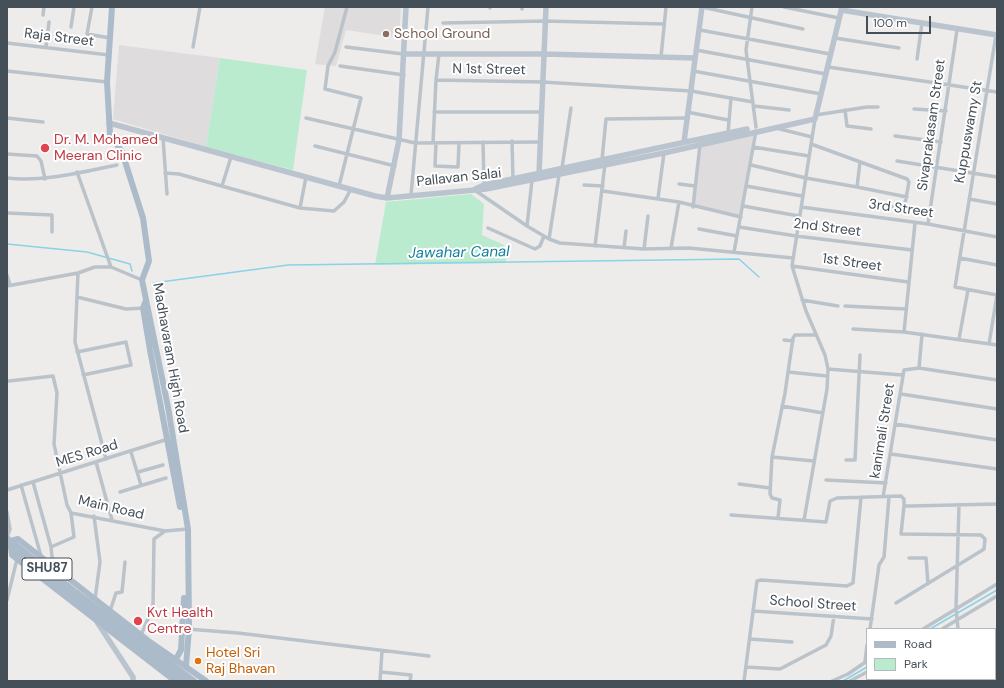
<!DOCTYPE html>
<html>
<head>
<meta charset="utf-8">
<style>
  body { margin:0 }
  #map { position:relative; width:1004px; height:688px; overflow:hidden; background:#eeebeb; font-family:"DM Sans",sans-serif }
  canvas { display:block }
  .frame { position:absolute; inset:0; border:8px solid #454f58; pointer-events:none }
  .legend { position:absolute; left:866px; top:628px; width:130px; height:52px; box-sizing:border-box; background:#fff; border:1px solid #b5b9bc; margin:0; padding:5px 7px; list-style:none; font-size:12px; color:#454f58 }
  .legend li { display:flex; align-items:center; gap:8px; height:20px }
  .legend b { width:20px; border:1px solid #b5b9bc }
  .scale { position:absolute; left:866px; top:16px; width:65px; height:18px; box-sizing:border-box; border:2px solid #454f58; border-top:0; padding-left:5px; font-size:12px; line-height:14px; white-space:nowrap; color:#454f58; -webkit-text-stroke:3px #fff; paint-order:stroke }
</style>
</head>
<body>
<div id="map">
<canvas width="1004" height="688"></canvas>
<div class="frame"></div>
<ul class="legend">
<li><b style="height:5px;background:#acbbca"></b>Road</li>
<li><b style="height:11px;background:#bbebce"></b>Park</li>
</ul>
<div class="scale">100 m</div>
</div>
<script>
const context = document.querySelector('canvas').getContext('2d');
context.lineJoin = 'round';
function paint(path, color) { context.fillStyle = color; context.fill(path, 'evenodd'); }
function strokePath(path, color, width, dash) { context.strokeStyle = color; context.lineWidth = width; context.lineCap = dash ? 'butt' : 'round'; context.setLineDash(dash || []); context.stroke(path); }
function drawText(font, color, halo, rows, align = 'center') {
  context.font = font + ' "DM Sans",sans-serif'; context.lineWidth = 4; context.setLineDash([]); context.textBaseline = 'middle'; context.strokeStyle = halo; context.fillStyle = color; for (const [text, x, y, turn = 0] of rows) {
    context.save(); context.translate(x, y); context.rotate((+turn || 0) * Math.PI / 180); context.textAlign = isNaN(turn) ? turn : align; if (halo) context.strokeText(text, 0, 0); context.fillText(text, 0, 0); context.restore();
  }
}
const education = new Path2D(`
  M325,7H401L399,38L346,30L336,66L315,64Z
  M119,45L220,58L206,147L113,119Z
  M754,132L740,216L693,207L701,146Z`);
const green = new Path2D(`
  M220,58L307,70L293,170L206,147Z
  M471,194L484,204L482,235L504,245L506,263L375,265L386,202Z`);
const stream = new Path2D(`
  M7,244L87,252L130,264L132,271
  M153,283L288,265L739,259L759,277
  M930,629L997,590
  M843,681L867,667`);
const street = new Path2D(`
  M92,7L87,34L110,38
  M702,7L803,29
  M752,7L746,50L756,127
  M784,7L839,18
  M490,8V7
  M522,9V7
  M43,15L44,7
  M443,23L545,21L664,24
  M71,27L74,7
  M700,30L830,54
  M996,35L955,287L997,295
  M835,38L899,48
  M7,43L109,55
  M46,47L49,22
  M193,47L200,7
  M346,47L403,54
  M696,50L826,74
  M661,57L666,7
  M917,59L922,23
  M340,66L404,75
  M828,67L997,92
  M7,71L107,82
  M693,71L821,94
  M436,80L542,82L691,91L753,102
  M754,106L789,110
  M914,109L946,111
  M845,110L847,126L871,129
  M434,112H541
  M687,112L728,120
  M816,115L867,107H878
  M7,118L43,122
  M306,118L415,143L540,142
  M776,128L812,137
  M728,133L731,98
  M895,136L941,142
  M163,138L167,194
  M512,141L513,179
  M483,142L484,185
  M433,143L436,80L439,54
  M436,143L435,166L458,167L459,143
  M811,144L907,179L909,182L904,209L876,203
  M315,146L395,166
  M753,147L809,156
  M7,154L37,156L41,161L45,179
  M602,160L606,119L686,118
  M897,161L997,177
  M751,165L806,178L857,187L860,162
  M562,168L571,108
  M77,172L111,267
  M165,173L179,174L300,208L334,211L344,202L351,189
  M7,178C44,182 81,172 117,165
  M679,184L695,186
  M584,185L603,186
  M222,186L231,157
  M339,186L361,98L325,89L328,66L335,52L347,7
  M746,186L802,196
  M857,187L907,197
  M476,191L527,226L549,239L560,243L644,249L689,248L793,258
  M603,191L679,202L741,217
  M411,195L428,7
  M658,198L664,153
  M969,199L997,204
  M743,206L799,216
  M693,207L700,145
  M801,207L928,224L997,237
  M300,208L306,177
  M7,213L52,215V232
  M915,223L904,332L997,345
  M928,224L957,30
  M527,226L532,180
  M739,227L796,236L912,250
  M488,228L535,249L540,246L544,236
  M699,229L737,236
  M549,239L559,175
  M595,246L605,164
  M624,248L626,231
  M671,248L679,202
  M644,249L648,216
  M734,252L756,131
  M960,258L997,265
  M792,266L908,282
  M78,273L75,342L106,459
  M7,275L10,285
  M7,286L78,273L95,267H111L142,280
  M77,297L126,309L144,308
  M802,300L838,306
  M845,306L906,309
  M853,329L904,332
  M959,339L968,290
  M784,340L793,341
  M989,344L997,295
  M77,352L126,342L131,365L83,375
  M919,368L922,334
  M828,369L902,375
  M788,372L827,376
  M9,381L53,376L57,393L54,444L67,505L71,513L165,531L188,529
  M901,394L997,409
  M782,406L823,413
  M895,424L997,440
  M131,452L141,485
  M891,454L997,469
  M772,457L814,461
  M846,460H855L860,355
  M96,462L112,520
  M138,472L163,465
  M826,480L886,483
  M33,482L51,547L53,566
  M739,484L770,488
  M21,485L41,556
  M7,490L168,439
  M120,492L166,478
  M883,497L904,370L919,368L997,380
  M7,512L10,529L7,538
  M731,515L826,522L830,501L837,498L901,496L904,499V506H911L997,504
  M94,516L100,562L95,599
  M778,518L780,500L772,498L770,494L772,457L785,393L793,338L795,335H816
  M804,520L827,389L828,369L825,355L806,311L792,266L815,119
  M51,547L74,537L71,513
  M909,558H926L928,584
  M7,600L17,559
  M896,603L981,551L984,549L985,539L981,535L901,534L904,506
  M110,611L116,593L122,592L125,562
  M753,611L872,619
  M187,629L238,633L429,656
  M870,629L879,565L884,557L889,497
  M923,629L997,584
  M942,629L997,596
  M958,629L956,608L959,505
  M141,635L153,607L154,539L165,531
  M750,639L792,642
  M865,662L867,645
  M746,667L780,669L826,645L831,636L834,616
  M381,672L411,675L410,681
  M995,676H997
  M380,681L382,651
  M744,681L757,581L761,580L847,586L853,583L861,497
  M832,681L848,674L867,661
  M850,681L867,672
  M906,681V679
  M957,681V679`);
const secondary = new Path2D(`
  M841,10L997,35
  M403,54H544L695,58
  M109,123L375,196L387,198L486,189L664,153L815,119L842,7
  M684,142L702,7
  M539,174L546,7
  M475,189L484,185L747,129
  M387,198L399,140L406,7
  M97,622L133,677V681`);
const primary = new Path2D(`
  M112,7L107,82L110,134L122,152L143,218L149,261L142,280L168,407L188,529L189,629L186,666
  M146,300L143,308L150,350L180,507
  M7,538L77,593
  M11,541L18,539L150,642L206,681
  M7,544L73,597
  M11,547L12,555L17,559L175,681
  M176,659L181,650L184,598`);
const primaryBridge = new Path2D(`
  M77,593L194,681
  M73,597L184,681`);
const markers = [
  [386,34,4,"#8d6e63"],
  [45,148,5,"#e0444e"],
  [138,621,5,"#e0444e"],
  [198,661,4,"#e8710a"]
];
const shields = [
  [47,569,50]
];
const shieldNames = [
  ["SHU87",47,569]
];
const educationNames = [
  ["School Ground",394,34]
];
const streetNames = [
  ["Raja Street",59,38,7],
  ["N 1st Street",489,70,1],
  ["Sivaprakasam Street",932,125,-82],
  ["Kuppuswamy St",969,132,-80],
  ["Pallavan Salai",459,178,-6],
  ["3rd Street",901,209,8],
  ["2nd Street",827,228,7],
  ["1st Street",852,263,8],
  ["Madhavaram High Road",170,358,80],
  ["kanimali Street",883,431,-81],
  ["MES Road",87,454,-17],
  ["Main Road",111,508,13],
  ["School Street",813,604,4]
];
const healthNames = [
  ["Dr. M. Mohamed",54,140],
  ["Meeran Clinic",54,156],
  ["Kvt Health",147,613],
  ["Centre",147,629]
];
const foodNames = [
  ["Hotel Sri",206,653],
  ["Raj Bhavan",206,669]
];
const waterNames = [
  ["Jawahar Canal",459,253,-1]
];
paint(education, '#dfdcdd');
paint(green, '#bbebce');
strokePath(stream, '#8ad2e6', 1.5);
strokePath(street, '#bac3ca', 3.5);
strokePath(secondary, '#bac4cf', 5.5);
strokePath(primary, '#acbbca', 6);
strokePath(primaryBridge, '#acbbca', 6);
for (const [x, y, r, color] of markers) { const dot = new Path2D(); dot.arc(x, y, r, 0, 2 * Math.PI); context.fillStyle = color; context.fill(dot); strokePath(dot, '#fff', 1.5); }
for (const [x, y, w] of shields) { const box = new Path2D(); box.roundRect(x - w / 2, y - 11, w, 22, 3); context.fillStyle = '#fff'; context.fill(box); strokePath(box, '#454f58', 1); }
drawText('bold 13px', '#454f58', null, shieldNames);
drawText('14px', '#785e54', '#fff', educationNames, 'left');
drawText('14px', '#454f58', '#fff', streetNames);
drawText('14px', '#be3a42', '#fff', healthNames, 'left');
drawText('14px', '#c56008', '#fff', foodNames, 'left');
drawText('italic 15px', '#137f9c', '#fff', waterNames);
</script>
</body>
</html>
